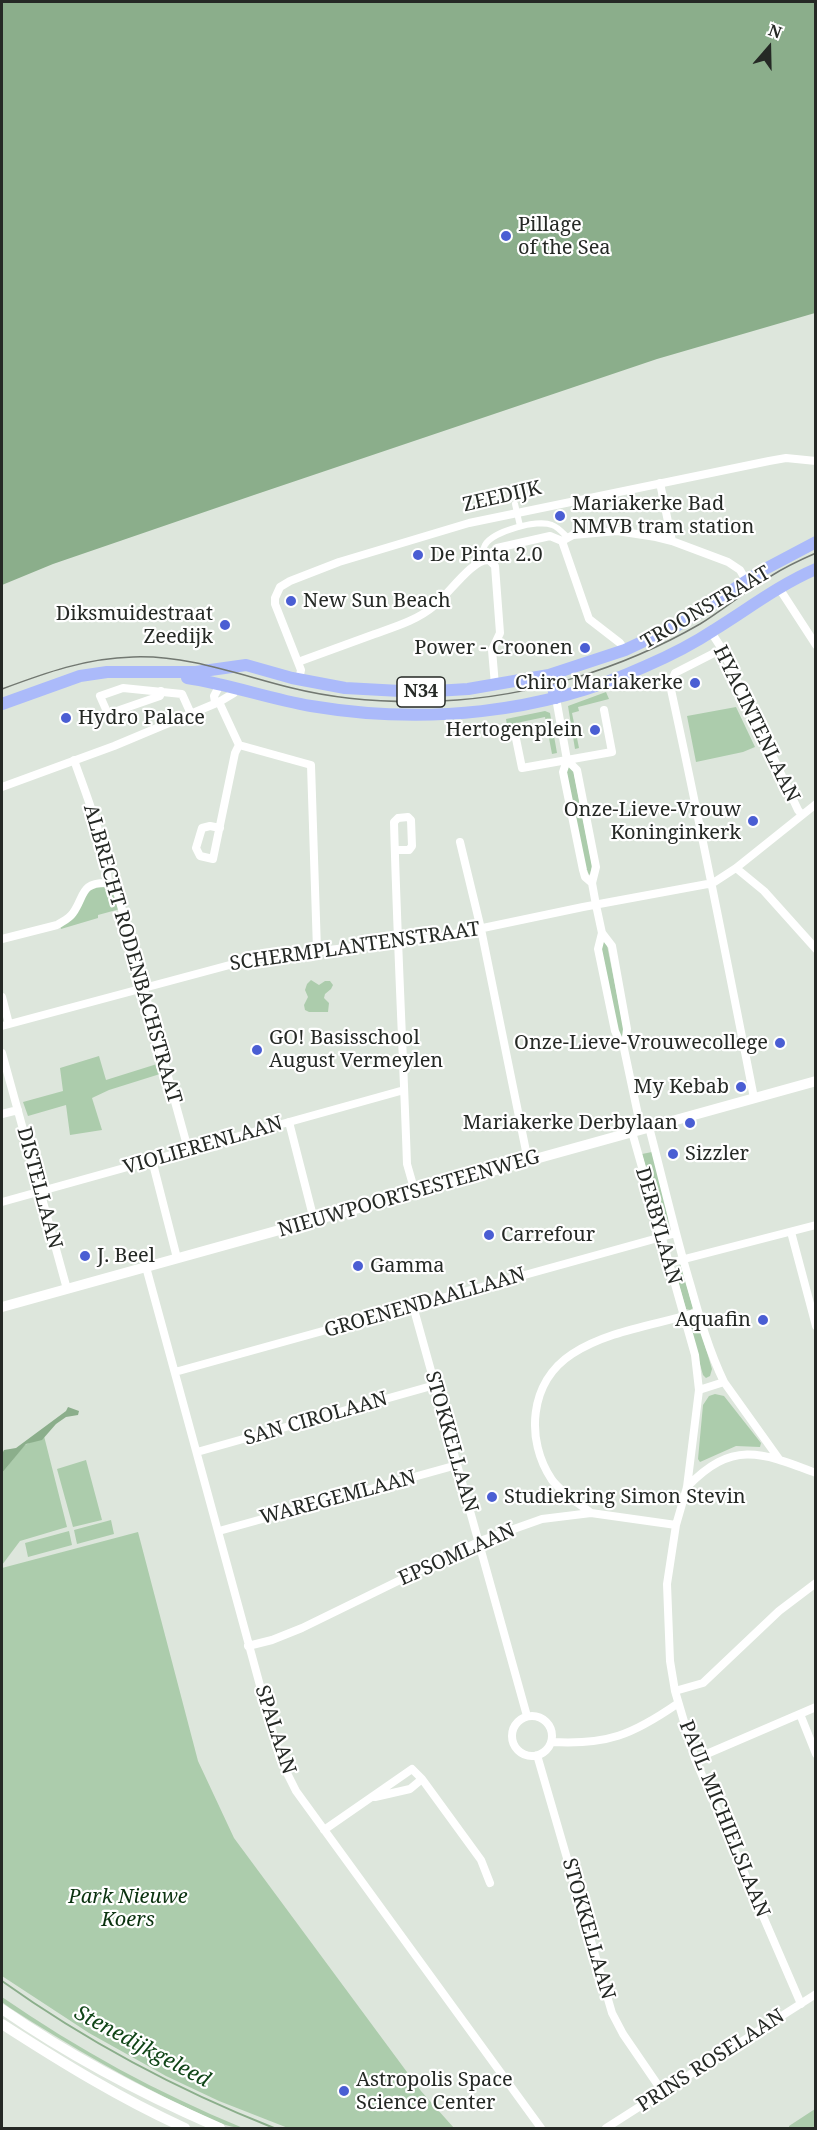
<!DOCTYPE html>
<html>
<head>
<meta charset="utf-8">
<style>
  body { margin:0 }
  #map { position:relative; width:817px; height:2130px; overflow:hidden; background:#dde6dc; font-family:"Noto Serif",serif }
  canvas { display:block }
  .frame { position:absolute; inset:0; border:3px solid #252925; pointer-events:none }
  .north { position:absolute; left:739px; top:18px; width:60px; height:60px; -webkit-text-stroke:4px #fff; paint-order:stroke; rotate:20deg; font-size:16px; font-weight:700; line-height:24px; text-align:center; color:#252925 }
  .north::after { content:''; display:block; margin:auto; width:21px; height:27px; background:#252925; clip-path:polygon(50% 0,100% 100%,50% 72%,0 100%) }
</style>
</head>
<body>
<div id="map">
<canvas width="817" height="2130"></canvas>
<div class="frame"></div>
<div class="north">N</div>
</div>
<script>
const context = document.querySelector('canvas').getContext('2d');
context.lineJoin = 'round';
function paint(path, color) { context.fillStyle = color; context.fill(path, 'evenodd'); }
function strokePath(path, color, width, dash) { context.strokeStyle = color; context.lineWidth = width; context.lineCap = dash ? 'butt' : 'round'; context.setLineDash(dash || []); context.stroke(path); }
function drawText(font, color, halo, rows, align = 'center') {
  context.font = font + ' "Noto Serif",serif'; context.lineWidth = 4.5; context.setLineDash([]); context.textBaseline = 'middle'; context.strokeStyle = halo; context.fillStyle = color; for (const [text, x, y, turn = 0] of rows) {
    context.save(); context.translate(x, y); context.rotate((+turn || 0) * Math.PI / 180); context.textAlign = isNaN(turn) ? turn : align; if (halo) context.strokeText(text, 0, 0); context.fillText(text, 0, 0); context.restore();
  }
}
const green = new Path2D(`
  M606,692L609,699L578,707L579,711L572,713L579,748L575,749L568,706Z
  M736,707L755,747L743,752L696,762L687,716Z
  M545,711L550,713L557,753L552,754L545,717L507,725L506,719Z
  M569,764L573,769L592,865L590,875L586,871L567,775L566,769Z
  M103,885L112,890L120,909L98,915V918L61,929L60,925L91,888Z
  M603,939L607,945L624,1030L622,1037L619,1035L601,947Z
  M311,980L319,985L325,981H330L333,985L331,989L325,994L324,998L329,1003L328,1012H309L305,1010L304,1005L308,997L305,990L307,984Z
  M99,1056L106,1080L157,1064L160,1074L109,1090L92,1098L102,1130L70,1135L66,1105L28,1116L23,1102L63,1091L60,1068Z
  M652,1152L667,1208L669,1226L666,1227L662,1226L642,1154Z
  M681,1265L693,1308L690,1310L686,1309L675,1271L677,1266Z
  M693,1320L698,1322L712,1369L710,1376L706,1378L703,1375L689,1325Z
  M715,1394L724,1396L761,1443L760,1447L736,1446L700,1462L698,1459L703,1405L709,1396Z
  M44,1436L67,1527L20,1541L2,1565V1473L23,1447C29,1441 37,1442 44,1436Z
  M86,1460L102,1520L73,1527L57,1469Z
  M111,1520L114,1534L77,1544L74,1530Z
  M69,1531L72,1545L28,1557L25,1543Z
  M138,1532L198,1761L234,1838L421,2091L454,2128H288L219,2101L166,2076L89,2033L2,1976V1568Z
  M2,1997C77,2049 158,2093 243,2128C227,2128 211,2119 196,2112C131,2082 70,2046 10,2008L2,2002Z
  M815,2109V2128H789V2126Z`);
const water = new Path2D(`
  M2,2H815V313L657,359L254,495L53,564L2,585Z
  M68,1407L79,1411L78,1415L66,1417L56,1424L42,1440L26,1444L2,1473V1454L4,1450L16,1448L66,1411Z`);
const stream = new Path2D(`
  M2,1981C86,2041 178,2090 274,2128`);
const pedestrian = new Path2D(`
  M515,504L520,526
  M483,559C483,555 483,548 485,545C493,531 538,519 552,525C558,527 563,533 567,537`);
const minor = new Path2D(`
  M660,483L672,541
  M562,541L573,535L617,531L656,537L672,541L728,562L740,570L747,582
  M562,541L589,619L620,643L625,650
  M489,560L495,566L500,633L492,650L495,685
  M779,588L816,645
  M711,632L722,649L798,810L802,815
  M722,649L675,673L670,685C700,822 727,960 754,1098
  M298,662C323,653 348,644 372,635C394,627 416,621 434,606C448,595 473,558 489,560L497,548L550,536L562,541
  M299,680L301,670L275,604V598L280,587L290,581L339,562L469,523L769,461L786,458L816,461
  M161,691L160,696L108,714L100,696L123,688L182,694L191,714
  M556,698L567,760L563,772L583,870L585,877L592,883
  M215,702L214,696L221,683
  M219,702L239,745L235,753L213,859L200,856L196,848L202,828L210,826L220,828
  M514,729L522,768L612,752L604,710
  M239,745L311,765L317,950
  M74,760C88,800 105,840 108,883L114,887L118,895L188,1149
  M567,760L577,770L596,867L592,883L596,905L602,933L612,946L627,1029L626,1038L623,1044
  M2,787L114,746L219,702L234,693L236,687
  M460,842L481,929L528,1161
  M395,850H409L412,846L411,820L408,817L398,818L394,822C397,936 403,1050 407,1164L415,1192
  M736,868L764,891L816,949
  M602,933L598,949L615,1031L619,1040L623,1044L641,1129
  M2,939L57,925C63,921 69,919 73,913C85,896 80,882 108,883
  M2,997L9,1024
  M2,1026L252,959L440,937L583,907L713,883L736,868L816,804
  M2,1053L67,1289
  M2,1114L18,1110
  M289,1122L314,1220
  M649,1127C663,1180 675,1234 691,1287C700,1319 709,1351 724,1382
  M632,1132L695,1355L699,1390
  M152,1160L177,1258
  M2,1202L404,1090
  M791,1232L816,1326
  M669,1263L816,1225
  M146,1267L280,1759L296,1791L541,2128
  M413,1306L527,1716
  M175,1372L676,1233
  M197,1452L435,1385
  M779,1459L724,1382L699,1390L687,1487L676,1525L667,1584L670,1661L675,1691L695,1759L801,2004
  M687,1487C732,1440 761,1452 816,1473
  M591,1513C578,1503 562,1493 552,1480C525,1440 529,1382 572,1354C609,1330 657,1325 698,1312
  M219,1531L457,1465
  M248,1646L272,1640L302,1628L480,1541L542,1519L591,1513L676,1525
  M675,1691L703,1683L779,1611L816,1583
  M800,1714L816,1754
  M512 1736a20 20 0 1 1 40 0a20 20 0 1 1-40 0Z
  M552,1742C607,1745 632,1735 677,1704
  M537,1755L612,2013L623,2034L662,2091
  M695,1759L816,1707
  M375,1797L410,1789L422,1779
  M324,1830L412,1769L422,1779L481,1860L490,1883
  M606,2128L816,1994`);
const secondary = new Path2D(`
  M2,1307L816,1081
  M2,2009C70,2056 144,2095 220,2128
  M2,2024C61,2062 121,2099 185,2128`);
const primary = new Path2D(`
  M549,675L556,698
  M187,678C229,684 269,699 311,706C424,725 541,714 646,666C669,656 693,644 714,630C748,609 779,585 816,569
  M2,704L80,676L107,672H196L246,665L292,678L345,688L419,692L468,689L549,675L625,650L678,625L765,569L816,542`);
const tram = new Path2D(`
  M2,689C45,673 86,658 133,657C189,655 239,675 292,688C340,700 392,703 441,701C530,697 622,669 700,624C724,609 747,590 771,576C785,567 800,560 816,553`);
const markers = [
  [506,236,6,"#4a5ed3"],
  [560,516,6,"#4a5ed3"],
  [418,555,6,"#4a5ed3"],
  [291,601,6,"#4a5ed3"],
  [225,625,6,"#4a5ed3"],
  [585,648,6,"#4a5ed3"],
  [695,683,6,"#4a5ed3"],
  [66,718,6,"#4a5ed3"],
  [595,730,6,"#4a5ed3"],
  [753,821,6,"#4a5ed3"],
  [780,1043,6,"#4a5ed3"],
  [257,1050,6,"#4a5ed3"],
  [741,1087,6,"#4a5ed3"],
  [690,1123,6,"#4a5ed3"],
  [673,1154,6,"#4a5ed3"],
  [489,1235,6,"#4a5ed3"],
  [85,1256,6,"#4a5ed3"],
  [358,1266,6,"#4a5ed3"],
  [763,1320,6,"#4a5ed3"],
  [492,1497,6,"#4a5ed3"],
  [344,2091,6,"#4a5ed3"]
];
const shields = [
  [421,692,48]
];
const shieldNames = [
  ["N34",421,692]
];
const poiNames = [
  ["Pillage",518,225],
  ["of the Sea",518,248],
  ["Mariakerke Bad",572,504],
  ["NMVB tram station",572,527],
  ["De Pinta 2.0",430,555],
  ["New Sun Beach",303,601],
  ["Diksmuidestraat",213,614,"right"],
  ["Zeedijk",213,637,"right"],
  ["Power - Croonen",573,648,"right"],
  ["Chiro Mariakerke",683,683,"right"],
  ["Hydro Palace",78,718],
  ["Hertogenplein",583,730,"right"],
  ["Onze-Lieve-Vrouw",741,810,"right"],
  ["Koninginkerk",741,833,"right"],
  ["GO! Basisschool",269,1038],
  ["August Vermeylen",269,1061],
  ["Onze-Lieve-Vrouwecollege",768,1043,"right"],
  ["My Kebab",729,1087,"right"],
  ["Mariakerke Derbylaan",678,1123,"right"],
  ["Sizzler",685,1154],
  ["Carrefour",501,1235],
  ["J. Beel",97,1256],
  ["Gamma",370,1266],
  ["Aquafin",751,1320,"right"],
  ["Studiekring Simon Stevin",504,1497],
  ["Astropolis Space",356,2080],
  ["Science Center",356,2103]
];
const streetNames = [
  ["ZEEDIJK",502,497,-13],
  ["TROONSTRAAT",706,608,-30],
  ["HYACINTENLAAN",756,724,64],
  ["SCHERMPLANTENSTRAAT",355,947,-8],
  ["ALBRECHT RODENBACHSTRAAT",132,954,74],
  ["VIOLIERENLAAN",203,1146,-16],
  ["DISTELLAAN",39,1188,75],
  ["NIEUWPOORTSESTEENWEG",409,1194,-16],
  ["DERBYLAAN",658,1226,74],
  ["GROENENDAALLAAN",425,1303,-16],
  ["SAN CIROLAAN",316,1419,-16],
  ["STOKKELLAAN",451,1442,74],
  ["WAREGEMLAAN",338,1498,-15],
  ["EPSOMLAAN",457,1555,-24],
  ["SPALAAN",275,1730,72],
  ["PAUL MICHIELSLAAN",724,1819,68],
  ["STOKKELLAAN",588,1929,74],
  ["PRINS ROSELAAN",711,2061,-33]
];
const parkNames = [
  ["Park Nieuwe",128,1897],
  ["Koers",128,1920]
];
const waterNames = [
  ["Stenedijkgeleed",142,2047,28]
];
paint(green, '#acccac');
paint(water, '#8bae8b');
strokePath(stream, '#8bae8b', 2);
strokePath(pedestrian, '#fff', 6);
strokePath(minor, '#fff', 8);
strokePath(secondary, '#fff', 10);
strokePath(primary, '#abbafa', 12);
strokePath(tram, '#727871', 1.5);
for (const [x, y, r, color] of markers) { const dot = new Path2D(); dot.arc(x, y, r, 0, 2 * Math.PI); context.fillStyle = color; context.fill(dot); strokePath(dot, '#fff', 2); }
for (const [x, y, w] of shields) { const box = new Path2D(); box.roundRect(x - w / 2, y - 15, w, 30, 4.5); context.fillStyle = '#fff'; context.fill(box); strokePath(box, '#252925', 1.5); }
drawText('bold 18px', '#252925', null, shieldNames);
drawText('20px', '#252925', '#fff', poiNames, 'left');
drawText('20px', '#252925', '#fff', streetNames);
drawText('italic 20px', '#0a320f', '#fff', parkNames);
drawText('italic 21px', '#104517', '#fff', waterNames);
</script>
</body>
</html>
